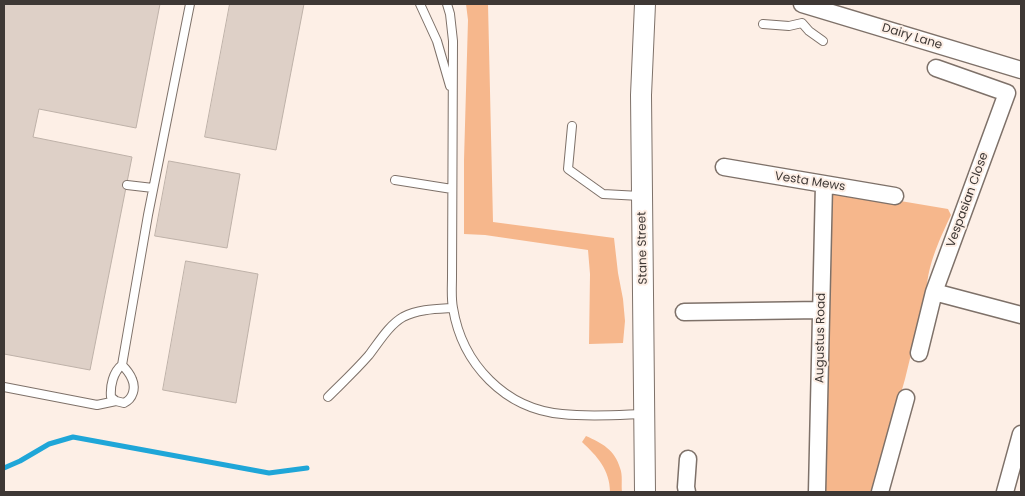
<!DOCTYPE html>
<html>
<head>
<meta charset="utf-8">
<style>
  body { margin:0 }
  #map { position:relative; width:1025px; height:496px; overflow:hidden; background:#fdefe6; font-family:Poppins,sans-serif }
  canvas { display:block }
  .frame { position:absolute; inset:0; border:5px solid #3e3835; pointer-events:none }
</style>
</head>
<body>
<div id="map">
<canvas width="1025" height="496"></canvas>
<div class="frame"></div>
</div>
<script>
const context = document.querySelector('canvas').getContext('2d');
context.lineJoin = 'round';
function paint(path, color) { context.fillStyle = color; context.fill(path, 'evenodd'); }
function strokePath(path, color, width, dash) { context.strokeStyle = color; context.lineWidth = width; context.lineCap = dash ? 'butt' : 'round'; context.setLineDash(dash || []); context.stroke(path); }
function drawText(font, color, halo, rows, align = 'center') {
  context.font = font + ' Poppins,sans-serif'; context.lineWidth = 4; context.setLineDash([]); context.textBaseline = 'middle'; context.strokeStyle = halo; context.fillStyle = color; for (const [text, x, y, turn = 0] of rows) {
    context.save(); context.translate(x, y); context.rotate((+turn || 0) * Math.PI / 180); context.textAlign = isNaN(turn) ? turn : align; if (halo) context.strokeText(text, 0, 0); context.fillText(text, 0, 0); context.restore();
  }
}
const green = new Path2D(`
  M466,4H488L493,222L614,238L618,273L623,299L625,321L623,343L589,344L590,274L588,250L485,235L464,234V160L468,20Z
  M829,189L948,209L951,215C941,236 927,266 927,289L905,379L873,492H822Z
  M586,436C602,443 615,450 620,468C623,475 621,485 622,492H610C610,470 597,456 582,442Z`);
const stream = new Path2D(`
  M4,468L20,461L49,444L73,437L269,473L307,468`);
const building = new Path2D(`
  M4,4H160L136,128L39,109L33,137L132,157L90,370L4,354Z
  M230,4H304L276,150L205,137Z
  M169,161L240,174L227,248L155,236Z
  M186,261L258,274L236,403L163,390Z`);
const service = new Path2D(`
  M420,4L437,41L450,86
  M447,4L450,14L453,41L452,277C452,287 451,298 453,308C462,364 505,409 562,414C589,417 616,415 642,414
  M763,24L789,26L802,23L809,31L823,41
  M572,126L568,169L603,194L640,196
  M395,180L452,189
  M127,185L153,188
  M122,365C126,369 130,374 132,379C136,388 133,399 124,403L116,401L111,397C110,386 113,372 122,365L148,215L190,4
  M4,387L97,405L116,401
  M328,397C342,383 356,370 369,355C379,342 389,325 403,317C419,309 436,309 453,308`);
const minor = new Path2D(`
  M802,4L1021,70
  M936,68L1007,93L934,292L1021,315
  M724,167L895,196
  M684,312L821,310
  M919,353L934,292
  M687,492L686,487L688,459
  M817,492L824,184
  M880,492L906,398
  M1005,492L1021,434`);
const tertiary = new Path2D(`
  M645,492L641,95L645,4`);
const streetNames = [
  ["Dairy Lane",912,37,17],
  ["Vesta Mews",810,182,9],
  ["Vespasian Close",968,200,-70],
  ["Stane Street",643,248,-91],
  ["Augustus Road",821,338,-89]
];
paint(green, '#f6b78c');
strokePath(stream, '#1fa6d8', 5);
paint(building, '#ded0c7');
strokePath(building, '#beb1a8', 1);
strokePath(service, '#7e7169', 10);
strokePath(minor, '#7e7169', 19);
strokePath(tertiary, '#7e7169', 22);
strokePath(service, '#fff', 8);
strokePath(minor, '#fff', 16);
strokePath(tertiary, '#fff', 20);
drawText('12px', '#3e3835', '#fdefe6', streetNames);
</script>
</body>
</html>
